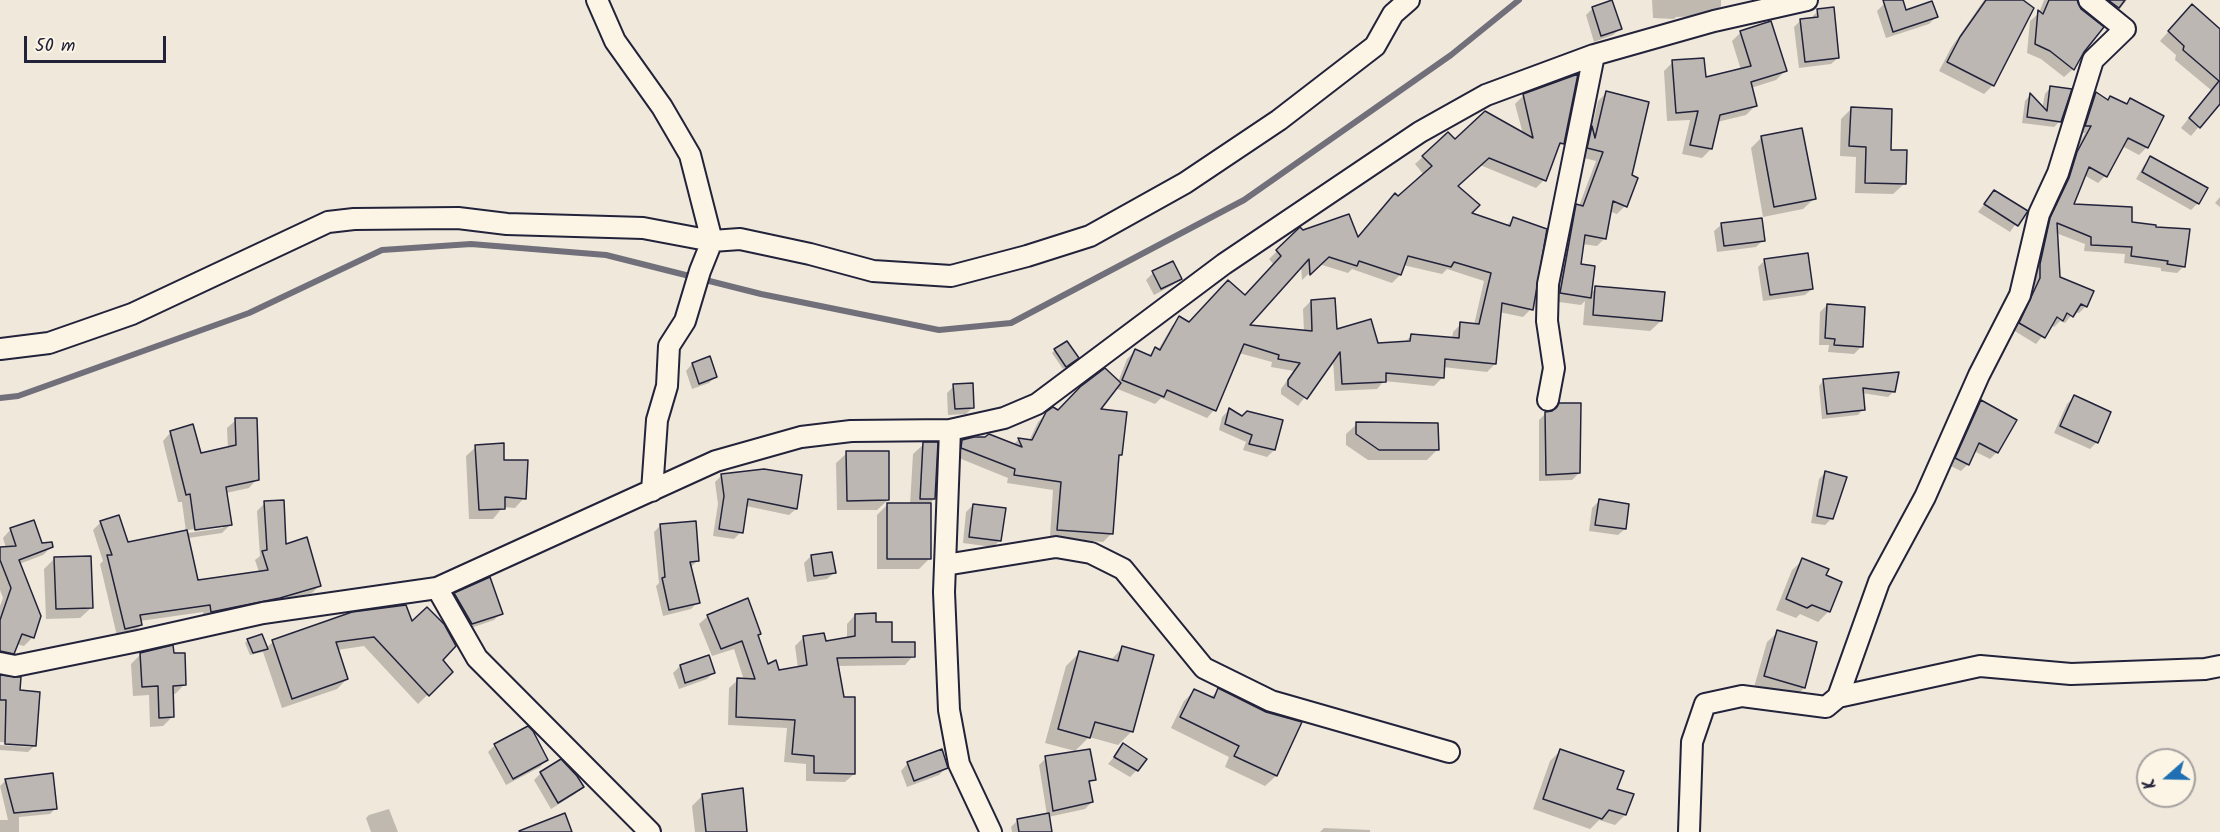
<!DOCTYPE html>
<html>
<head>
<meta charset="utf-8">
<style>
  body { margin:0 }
  #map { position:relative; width:2220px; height:832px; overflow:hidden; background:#efe8db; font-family:Kalam,sans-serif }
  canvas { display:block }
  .north { position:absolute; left:2136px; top:748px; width:60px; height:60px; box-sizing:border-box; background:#fcf5e5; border:2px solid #a5a1a1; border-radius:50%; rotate:250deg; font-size:16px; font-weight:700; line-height:24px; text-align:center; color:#22223b }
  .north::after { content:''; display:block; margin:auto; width:21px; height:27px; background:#1f6fb2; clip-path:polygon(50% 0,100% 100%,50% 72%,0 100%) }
  .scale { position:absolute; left:24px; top:36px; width:142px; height:27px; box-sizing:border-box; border:3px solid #22223b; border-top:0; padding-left:8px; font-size:18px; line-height:21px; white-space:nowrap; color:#22223b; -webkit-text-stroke:4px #fcf5e5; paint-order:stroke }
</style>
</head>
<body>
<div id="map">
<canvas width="2220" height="832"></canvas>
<div class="north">K</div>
<div class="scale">50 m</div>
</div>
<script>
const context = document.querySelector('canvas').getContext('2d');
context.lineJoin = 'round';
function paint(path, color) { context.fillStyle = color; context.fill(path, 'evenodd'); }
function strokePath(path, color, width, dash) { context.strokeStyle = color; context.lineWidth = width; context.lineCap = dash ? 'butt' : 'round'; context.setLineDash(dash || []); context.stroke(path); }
const shadow = new Path2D(`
  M1652,0H1721V6L1714,13L1702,16L1676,17L1674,19L1653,18Z
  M1896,0H1901L1905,11L1936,17L1929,24L1886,38L1877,11L1884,4Z
  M1984,0H2020L1993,85L1984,94L1939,71L1951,48Z
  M2044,0H2077L2083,51L2073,69L2064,77L2041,59L2027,53L2030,21L2039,13Z
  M2094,0H2127L2114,16Z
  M1593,8L1620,29L1613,35L1594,42L1586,15Z
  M1818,11L1838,58L1831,64L1799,68L1794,27L1801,20L1811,18Z
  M2183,15L2220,31V101L2191,136L2181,128L2211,90L2175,60L2176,55L2160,41Z
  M1741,32L1785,71L1776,80L1751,88L1755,106L1746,115L1717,122L1711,149L1702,158L1682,154L1690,120L1667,121L1664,71L1673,62L1704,79L1741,70L1732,41Z
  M2050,88L2060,121L2054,127L2022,123L2025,101L2030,95L2042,109L2045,94Z
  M1607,92L1625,206L1617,214L1609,211L1605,238L1597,246L1582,244L1579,265L1590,294L1596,288L1661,321L1650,331L1583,325L1585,301L1581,305L1552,301L1568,214L1577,206H1579L1596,161L1580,157L1584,136L1592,128L1598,101Z
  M2096,94L2107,101L2125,105L2130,100L2162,116L2147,147L2139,155L2122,146L2105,176L2098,183L2084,175L2071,205L2130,223L2184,266L2177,273L2161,271V268L2124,263L2125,254L2084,251L2085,244L2056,233L2058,278L2086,306L2079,313L2074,312L2065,323L2060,321L2054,327L2051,325L2036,344L2013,330L2034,286L2033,272L2044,227L2070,161L2085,133H2079L2089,101Z
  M1523,96L1563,143L1556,149L1544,180L1536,188L1480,165L1456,187L1470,214L1506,226L1513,219L1531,309L1523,317L1499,312L1495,364L1487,372L1443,367L1442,378L1434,386L1384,381L1377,389L1335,391L1333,360L1298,406L1281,394V389L1294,371L1271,367L1272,362L1239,353L1214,410L1207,418L1161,398L1155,404L1115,388L1098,410L1121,455L1117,458L1112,533L1103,542L1050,537L1053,490L1007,483L1008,478L954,456V450L962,441L1013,445L1018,440L1029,441L1038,422L1047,413L1058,412L1118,382L1127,359L1135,351L1148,356L1155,349L1158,350L1172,326L1180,318L1189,323L1245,297L1274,265L1269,259L1300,229L1303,232L1357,239L1424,175L1415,164L1448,134L1455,141L1523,134L1515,104ZM1319,264L1348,273L1352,269L1392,283L1400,275L1403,265L1442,274L1447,269L1484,281L1474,325L1461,324L1453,332L1452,339L1411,336L1404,343L1377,345L1335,331L1311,301L1303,309L1304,332L1247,327L1301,265L1302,280Z
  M1851,109L1904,184L1893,194L1855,193L1856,157L1840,156L1841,119Z
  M1761,138L1814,199L1803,209L1763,217L1751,148Z
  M2151,158L2198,203L2191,210L2136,179L2144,165Z
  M1994,192L2025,211L2010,232L1978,212Z
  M2220,197V207L2215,203Z
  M1721,225L1763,240L1756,247L1717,252L1714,231Z
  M1765,260L1812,289L1805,295L1763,301L1758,267Z
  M1172,263L1180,278L1173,285L1154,295L1146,280L1153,273Z
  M1827,305L1861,347L1854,354L1828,352L1829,345H1819L1820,312Z
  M1055,350L1074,361L1063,369L1052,353Z
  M709,358L715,377L709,383L692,389L686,371L692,364Z
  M1824,380L1894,391L1888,397L1862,393L1863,409L1858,415L1822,419L1819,386Z
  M954,386L973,407L966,414L948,415L947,393Z
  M2074,397L2097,442L2090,449L2054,433L2067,404Z
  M1981,402L1997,452L1990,459L1974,451L1968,464L1961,471L1949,465L1975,409Z
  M1229,410L1274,450L1267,457L1243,450L1246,442L1219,430L1222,417Z
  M1546,413L1579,473L1572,480L1539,481V420Z
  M236,420L257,479L249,488L226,493L230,525L222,533L188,538L197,582L259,572L255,560L260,556L257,511L265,503L285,546L320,585L312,593L271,606L204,619L203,612L140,621L141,625L133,633L117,636L100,564L103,561L93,530L101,522L127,543L186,532L182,502H178L163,441L171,432L200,454L228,449L227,428ZM223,525V528L188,533V530Z
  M1357,424L1437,450L1427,460H1368L1346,445V434Z
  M924,444L934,499L930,503V558L919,569H877V515L887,505H910L913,454Z
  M476,447L502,461L524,498L515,508L503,507L493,519H469L466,456Z
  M847,453L888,500L877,510H837L836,463Z
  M1825,473L1832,518L1825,525L1811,523L1819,479Z
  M722,475L796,509L789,515L746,506L741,532L734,539L713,536L718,504L715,482Z
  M1599,501L1625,529L1618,535L1589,531L1592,508Z
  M973,505L1000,540L993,547L963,543L966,512Z
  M661,525L697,561L690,568L698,602L691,609L663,616L656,586L659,583L654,532Z
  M11,529L41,544L52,546L43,555L19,564L39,616L32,638L24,646L16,644L12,653L4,661H0V606L3,598L0,590V549L6,548L3,538Z
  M811,556L834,573L827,579L807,582L804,563Z
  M55,558L91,608L80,618L46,619L44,569Z
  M1803,560L1829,611L1818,622L1800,614L1796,618L1776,610L1792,570Z
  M455,595L501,613L494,620L465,630L448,601Z
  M855,615L874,623L891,643L913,656L905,665L837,666L854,774L845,782L806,781V764L784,762L787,728L728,725L729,688L738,680H744L734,649L712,656L699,624L708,616L760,634L757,636L767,666L778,672L798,668L795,646L803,638L824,643L847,639V624Z
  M412,624L451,672L418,704L364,646L337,650L347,679L337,689L282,708L263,652L250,655L245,643L248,640L266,648L273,642Z
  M1778,632L1804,688L1794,698L1754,687L1767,642Z
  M1122,648L1132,731L1118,745L1089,737L1075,751L1045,743L1066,666L1080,652L1110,661Z
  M141,654L185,684L175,694H172V717L163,726L150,727L149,695L133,696L131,664Z
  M680,666L714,672L707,679L679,689L673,673Z
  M0,677L19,692L35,745L28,752L0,750V745L31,747V744L0,742Z
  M1219,690L1265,713L1300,723L1276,776L1265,786L1225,767L1229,757L1171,728L1184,701L1194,691L1210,698Z
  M495,745L546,760L540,767L506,785L488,752Z
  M1124,745L1137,770L1130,777L1108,764Z
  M1561,750L1625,815L1615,825L1599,820L1590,829L1533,809L1550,761Z
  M941,751L946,768L939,775L907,787L901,771L907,764Z
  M1046,758L1094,779L1088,785L1092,802L1085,809L1048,817L1050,832H1012L1011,827L1018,820L1047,815L1039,765Z
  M561,761L582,787L575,794L551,809L534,780L541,773Z
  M6,780L56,808L50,814L19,817V832H0V820H8L0,786Z
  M703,795L745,832H695L692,806Z
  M389,809L398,832H371L366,818L369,815Z
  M1324,828L1370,830V832H1320Z`);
const stream = new Path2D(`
  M0,398L18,396L249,313L382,250L471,244L606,255L761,294L939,330L1011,323L1244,200L1451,55L1519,0`);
const building = new Path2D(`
  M1612,0L1622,29L1601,36L1592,7Z
  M1883,0H1903L1906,10L1932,1L1938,17L1893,32Z
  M1986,0H2023L2034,8L1994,86L1947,62L1960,37Z
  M2049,0H2077L2081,9L2104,27L2084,52L2074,70L2050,51L2035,44L2038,10L2043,14Z
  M2108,0H2125L2119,8Z
  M2192,4L2220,29V104L2200,128L2189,118L2219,81L2183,50L2184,46L2168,31Z
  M1834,7L1839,58L1805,62L1800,19L1818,17L1817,9Z
  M1771,21L1787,71L1751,82L1757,106L1720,115L1712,149L1690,145L1698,111L1676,113L1672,60L1704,58L1706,77L1751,66L1740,31Z
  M1578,74L1564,144L1560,143L1546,181L1489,158L1458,186L1480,205L1472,213L1510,226L1513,217L1547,229L1533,310L1502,303L1496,364L1445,359L1444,378L1386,373V382L1342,384L1340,352L1307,399L1288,386V380L1300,363L1278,359L1279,355L1244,344L1216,411L1167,390L1164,397L1122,380L1135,349L1151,356L1155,347L1160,350L1179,316L1189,322L1228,280L1245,295L1281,256L1276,250L1300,227L1303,230L1349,214L1358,237L1395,193L1398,196L1432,166L1422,156L1448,132L1455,139L1485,111L1533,138L1523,94ZM1408,256L1451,267L1454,262L1491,273L1479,324L1460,322L1459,338L1411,334L1410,341L1378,343L1371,319L1337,329L1335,298L1311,300L1312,331L1250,325L1309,259L1310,275L1329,257L1357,266L1359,261L1401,275Z
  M2050,86L2072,89L2061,122L2027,117L2030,93L2047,111Z
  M1606,91L1649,102L1632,175L1638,178L1627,207L1613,201L1606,239L1585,235L1581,264L1595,266L1591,298L1560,293L1576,204L1583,206L1603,152L1587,148L1592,126L1595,138Z
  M2096,92L2108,100L2110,96L2127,104L2130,98L2164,116L2148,148L2128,138L2107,177L2089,167L2074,204L2132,207V222L2156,225V227L2190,229L2185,267L2167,264L2168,261L2131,256L2132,247L2091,245V237L2057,223L2060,277L2094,291L2087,307L2081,304L2073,317L2067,313L2063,321L2057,317L2045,338L2019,323L2040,278V264L2050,218L2069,178L2077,152L2091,126H2085Z
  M1851,107L1892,109L1891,150H1907L1906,184L1865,183L1866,147L1849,146Z
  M1802,128L1816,199L1774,207L1761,136Z
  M2150,156L2208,188L2199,204L2142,172Z
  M1994,190L2028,211L2018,226L1984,204Z
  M1762,218L1765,241L1724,246L1721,223Z
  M1808,253L1813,289L1770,295L1764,259Z
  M1173,261L1182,279L1161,289L1152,271Z
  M1595,286L1665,292L1662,321L1593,315Z
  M1827,304L1865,307L1863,347L1834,345L1835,339L1825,338Z
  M1067,341L1079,358L1066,367L1054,349Z
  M710,356L717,377L699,384L692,363Z
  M1105,368L1121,383L1101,409L1127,412L1122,455H1119L1113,534L1057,530L1061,482L1014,475L1015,469L961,448L962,440L974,437H985L989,434L1022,447L1018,438L1032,440L1046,412L1053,407L1058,410L1080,387Z
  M1899,372L1895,392L1863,388L1865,410L1827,414L1823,379Z
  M973,383L974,408L955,409L953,384Z
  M2074,395L2111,412L2098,443L2060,426Z
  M1981,400L2017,420L1998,453L1979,443L1969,465L1955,458Z
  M1559,403H1581L1580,473L1546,475L1545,412L1552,411Z
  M1229,408L1242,416L1247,411L1283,420L1275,450L1249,444L1252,435L1225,424Z
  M235,418H257L259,480L226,487L232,525L195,530L190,494L186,495L170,431L193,424L201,453L236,445Z
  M1356,422L1438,423L1439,450H1379L1356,434Z
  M923,442H938L935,499H920Z
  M504,443V460H528L526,499L505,497V509L479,510L475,445Z
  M846,451H889V500L847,501Z
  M764,469L802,475L797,509L748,499L743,533L719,529L724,496L721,474Z
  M1825,471L1847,477L1833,519L1817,516Z
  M1599,499L1629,504L1626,529L1595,525Z
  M284,500L286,544L307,537L321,586L280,598L211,612L210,605L140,615L142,625L125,629L107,555H112L100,521L119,515L128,542L187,530L198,580L268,570L262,551L267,550L264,501Z
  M887,503H931V559H887Z
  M973,504L1006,508L1001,541L969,537Z
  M34,520L42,543L52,542L53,547L19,560L41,616L34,638L22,634L14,654L0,651V620L11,588L0,560V547L16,546L10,528Z
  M696,521L699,561L690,562L700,603L669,610L662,578L665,577L660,524Z
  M832,552L836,573L814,576L811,555Z
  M91,556L93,608L56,609L54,557Z
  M1802,558L1829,569L1826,575L1842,582L1830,612L1812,605L1807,608L1786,599Z
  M490,577L503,614L472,624L454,593Z
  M748,598L761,634L758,635L768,664L776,660L779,670L807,665L803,636L824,633L826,641L855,636V614L876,613V622H892V642H915V657L837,658L844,697H855V774L814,773V756L792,754L795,720L736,717L737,678L755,679L742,641L721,649L707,615Z
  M406,605L412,621L427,607L444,624L456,646L443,660L453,672L429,696L374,637L336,642L348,679L292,699L272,640L352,612Z
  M1777,630L1817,642L1805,688L1764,676Z
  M262,634L268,649L253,653L247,639Z
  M173,645L174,653H185L186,685L173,686L174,717L159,718L158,686L142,687L140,653Z
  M1122,646L1154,655L1133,732L1095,722L1090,738L1058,729L1079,651L1118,661Z
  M709,655L715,673L685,683L680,665Z
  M0,675L21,677L20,690L40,692L36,746L5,744L6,700H0Z
  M1218,688L1266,712L1302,722L1277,776L1234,756L1239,746L1180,717L1194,689L1214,698Z
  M528,726L533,731L548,760L513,779L494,744Z
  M1123,743L1147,759L1138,771L1114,757Z
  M942,749L948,768L914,781L907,762Z
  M1090,749L1096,780L1089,781L1093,802L1053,811L1045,756Z
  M1560,749L1624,771L1617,789L1634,794L1626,815L1609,810L1602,819L1543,799Z
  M561,759L577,776L584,787L558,803L540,772Z
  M53,773L57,809L14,813L5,779Z
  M743,788L747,832H706L702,794Z
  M565,813L572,832H520L519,831Z
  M1049,813L1052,832H1019L1017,819Z`);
const minor = new Path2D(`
  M597,0L615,41L662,107L690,155L712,241L700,271L685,321L669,346L667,386L657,420L652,491
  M0,349L49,343L132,314L328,222L354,219L458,218L507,224L643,228L712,241L740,239L810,254L873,271L951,276L1027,256L1090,236L1185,183L1279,120L1375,46L1393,14L1409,0
  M1548,400L1554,368L1547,321L1548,284L1594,55
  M950,430L944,592L949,710L959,764L991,832
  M945,565L1056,547L1091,553L1123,569L1204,668L1271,701L1449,752
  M437,588L477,658L650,832
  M0,663L15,666L138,641L263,613L437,588L716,461L801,437L851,431L950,430L1004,418L1037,404L1224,264L1420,132L1486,95L1594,55L1714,21L1807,0
  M1838,697L1980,666L2071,674L2205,669L2220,666
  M1689,832L1692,742L1705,704L1742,696L1826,707L1838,697L1879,582L1925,497L1979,375L2020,295L2039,214L2058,173L2093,60L2125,29L2089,0`);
paint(shadow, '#0003');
strokePath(stream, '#716f79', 6);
paint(building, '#bcb7b3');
strokePath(building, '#22223b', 1.5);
strokePath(minor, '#22223b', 24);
strokePath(minor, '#fcf5e5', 20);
</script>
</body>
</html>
